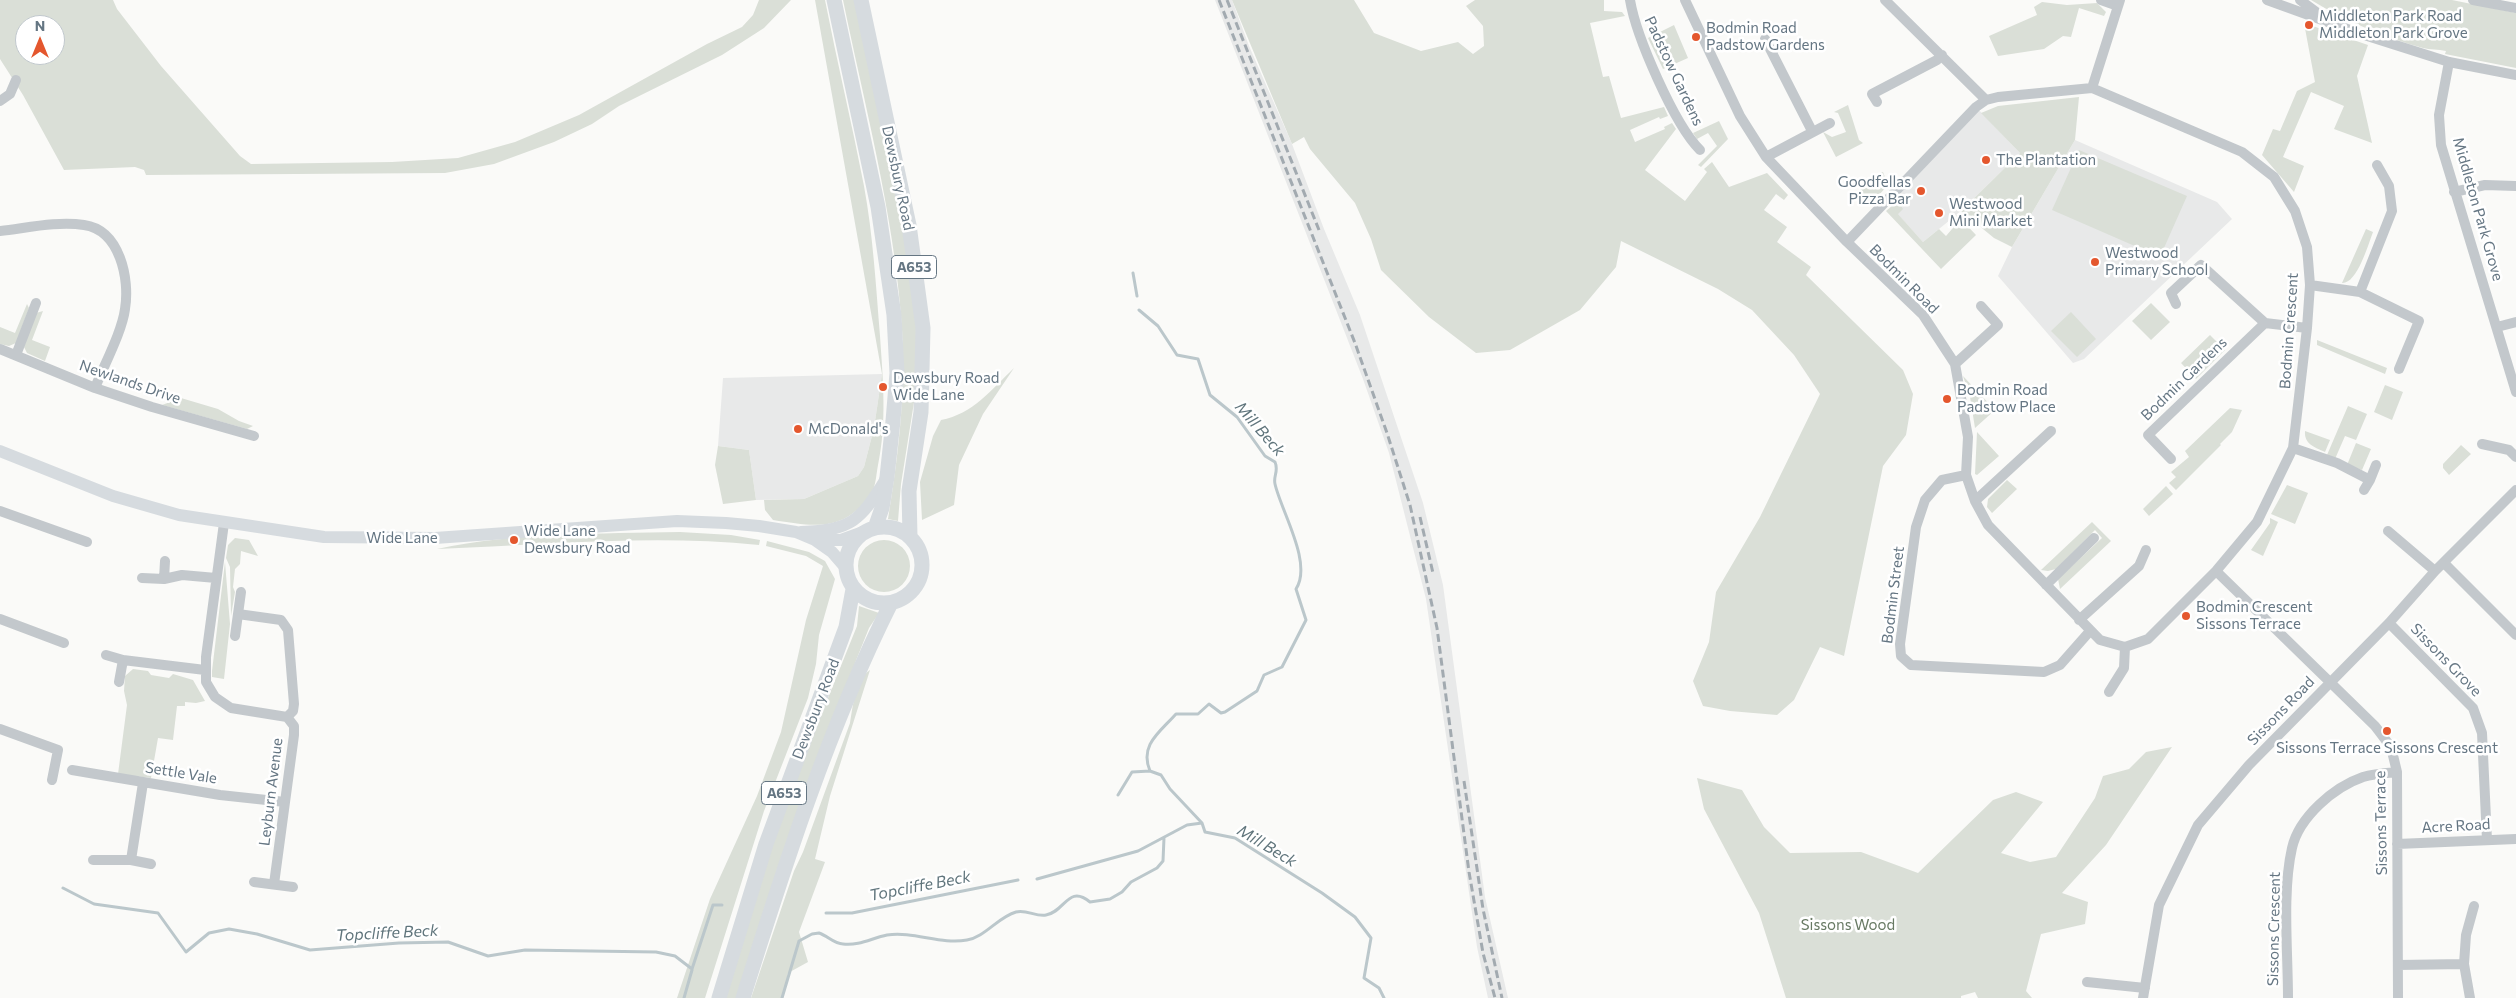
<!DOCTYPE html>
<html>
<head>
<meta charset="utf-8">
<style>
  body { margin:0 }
  #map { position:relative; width:2516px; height:998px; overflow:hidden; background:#fafaf8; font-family:Commissioner,sans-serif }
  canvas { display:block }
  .north { position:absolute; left:15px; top:15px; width:50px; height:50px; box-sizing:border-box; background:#fff; border:1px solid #c1c8cd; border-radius:50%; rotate:0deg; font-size:14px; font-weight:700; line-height:20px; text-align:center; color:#657683 }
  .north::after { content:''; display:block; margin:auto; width:18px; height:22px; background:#e4572e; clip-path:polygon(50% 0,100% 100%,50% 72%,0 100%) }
</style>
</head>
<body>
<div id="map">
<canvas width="2516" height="998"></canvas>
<div class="north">N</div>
</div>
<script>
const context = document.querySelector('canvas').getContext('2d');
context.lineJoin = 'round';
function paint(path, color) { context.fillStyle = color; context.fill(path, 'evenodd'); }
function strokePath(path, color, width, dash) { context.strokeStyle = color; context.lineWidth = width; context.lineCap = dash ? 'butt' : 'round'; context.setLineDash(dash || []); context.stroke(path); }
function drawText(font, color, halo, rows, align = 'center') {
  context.font = font + ' Commissioner,sans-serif'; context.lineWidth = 5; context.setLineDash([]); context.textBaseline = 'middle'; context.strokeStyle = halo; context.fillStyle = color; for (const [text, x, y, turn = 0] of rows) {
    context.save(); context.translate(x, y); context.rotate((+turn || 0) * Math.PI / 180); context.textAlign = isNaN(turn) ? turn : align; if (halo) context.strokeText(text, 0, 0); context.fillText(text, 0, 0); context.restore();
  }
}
const built = new Path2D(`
  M1215,0H1232L1249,46L1292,144L1324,229L1360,315L1423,503L1443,585L1485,897L1508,998H1488L1477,947L1426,599L1389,453L1363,379Z
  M1976,107L2020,153L1961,211L1923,242L1885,200Z
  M2075,140L2217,202L2232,219L2084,359L2073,363L1998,276L2012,247Z
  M882,374L874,428L864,467L858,476L804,499L756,500L749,450L718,446L723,378Z`);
const green = new Path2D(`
  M0,0H113L117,9L161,66L240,156L251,164L392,162L458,158L515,142L579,115L707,44L742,27L753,15L759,0H791L764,28L722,55L619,106L592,124L554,142L494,164L445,173L146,175L144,170L135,167L64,170L23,95L0,59ZM25,25H55V55H25Z
  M815,0H825C837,62 852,124 864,186C873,235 876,286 880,336C883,380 887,422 878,465C876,475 876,489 869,497C841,533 813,526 773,520L765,510L764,500L804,499L858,476L864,467L874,428L882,374Z
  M843,0H857L909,248L917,339L915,396L901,484L898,521L888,519C899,452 907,384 901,316C893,212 864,102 843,0Z
  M1232,0H1354L1374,33L1421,51L1458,42L1473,54L1484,46L1483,26L1466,6L1475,0H1604V11L1622,12L1625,16L1590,23L1603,77L1609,76L1621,118L1664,107L1668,116L1660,119L1659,117L1630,130L1635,142L1665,129L1664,127L1672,123L1676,129L1645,170L1685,201L1707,172L1704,169L1712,162L1729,187L1767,173L1788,195L1784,200L1776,194L1764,210L1787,227L1777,242L1811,267L1806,275L1903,370L1913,394L1906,435L1883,466L1844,656L1820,647L1794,700L1777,715L1730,711L1703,706L1693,681L1709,642L1716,592L1760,517L1820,394L1794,355L1752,310L1718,289L1621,241L1616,267L1580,310L1510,350L1476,353L1429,317L1381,270L1371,239L1355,203L1310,149L1304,137L1292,144Z
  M2311,0H2452L2516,13V68L2445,54L2446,51C2438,49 2430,50 2423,48C2383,37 2346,21 2311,0Z
  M2042,2L2067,5L2097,3L2106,12L2104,16L2079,8L2071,37L2063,36L2044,49L1998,56L1989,36L2037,15L2034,7Z
  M2304,23L2368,45L2357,76L2372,143L2334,129L2344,106L2311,92L2283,157L2304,166L2294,192L2262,155L2273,129L2280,131L2297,91L2315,82Z
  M1674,25L1688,58L1663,69L1648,38Z
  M2079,97L2075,140L2012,247L1994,238L1961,211L2020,153L1981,113L1998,106Z
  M1848,105L1859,140L1863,143L1836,157L1823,132L1832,137L1846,132L1838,113L1834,112Z
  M1719,121L1728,139L1701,167L1698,165L1717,146L1708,133L1697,139L1693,133Z
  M2079,150L2187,196L2160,257L2052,210Z
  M1883,172L1888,185L1869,206L1858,185Z
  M1893,205L1901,206L1903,209L1898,214L1923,242L1939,229L1946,236L1958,222L1954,217L1957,215L1976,235L1941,269L1886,211Z
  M2366,229L2373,232C2368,245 2357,284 2342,283Z
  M2151,303L2170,322L2151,340L2132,321Z
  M27,304L29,308L16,343L9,346L0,344V327L15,333Z
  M43,311L32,340L50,347L45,361L27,353L24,347L36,313Z
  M2071,312L2096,339L2077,357L2051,331Z
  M2210,335L2225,350L2196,379L2181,363Z
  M2317,340L2387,368L2385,374L2317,345Z
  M1014,368L983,414L959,465L954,505L922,520L920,482L933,436L941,420C973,414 991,390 1014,368Z
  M1963,376L1995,410L1975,428L1970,397Z
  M2385,385L2403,392L2392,420L2374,412Z
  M181,398L218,409L239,421L253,426L247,429L162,405Z
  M2348,406L2367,414L2356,440L2345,436L2335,459L2327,455Z
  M2230,408L2242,410L2232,432L2220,444L2221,445L2176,490L2169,483L2176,477L2171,472L2189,457L2185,451Z
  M2305,431L2330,440L2325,452C2314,447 2304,444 2305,431Z
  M1977,432L1999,456L1977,475L1975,474Z
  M2356,443L2371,449L2362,470L2347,465Z
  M2461,445L2471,454L2449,475L2443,468V464Z
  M718,446L749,450L756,500L723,504L715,465Z
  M2007,480L2017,489L1992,513L1987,507L1988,499Z
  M2287,485L2308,493L2295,524L2271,514Z
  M2166,486L2173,494L2149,516L2143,509Z
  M2270,518L2278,522L2263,556L2251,550L2270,523Z
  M2092,522L2111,541L2060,589L2058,579L2102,538L2095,530L2056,569L2048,571L2041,570Z
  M680,532L731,535L760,540L759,545C652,534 544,545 437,549C516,532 599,534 680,532Z
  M235,538L249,540L258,556L241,551L240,564L235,569L233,587L235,592L231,616L230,567L226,558L228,545Z
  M858 566a26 26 0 1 1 52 0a26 26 0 1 1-52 0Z
  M767,541L809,552L825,561L835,579L819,635L816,664L808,698L764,811L705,998H677L710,899L757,796L781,732L806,620L823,566L806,556L766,546Z
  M225,562L230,624L224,679L212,677V671Z
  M859,606L879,613L869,628L857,658L780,861L736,998H723L768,855L809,745L857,626Z
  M133,669L148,671L151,675L169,678L173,674L193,680L205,701L196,703L185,702V706H177L173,740L158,738L151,778L118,774L127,705L124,691L125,676Z
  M870,670L830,796L815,859L825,862L799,932L808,962L788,973L783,998H751L794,871L803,852L850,723C853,706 855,680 870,670Z
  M2172,747L2106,845L2062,893L2088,902L2085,924L2041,934L2026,991L2032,998H1978L1975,992L1961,996V998H1786L1759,913L1704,809L1697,778L1742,790L1764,827L1790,853L1861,852L1918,873L1993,800L2016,792L2043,802L2001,853L2030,862L2056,857L2095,798L2103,776L2129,769L2146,752Z`);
const stream = new Path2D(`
  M1133,273L1137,296
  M1139,310L1158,326L1177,355L1198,359L1210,395L1237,417L1265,456L1275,462C1279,471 1273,476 1275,484C1281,511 1313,563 1296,589L1306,620L1282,667L1264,675L1257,691L1225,712L1221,713L1209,704L1198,714H1176C1160,732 1139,745 1150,771L1161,775L1170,789L1202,823L1205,832L1235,838L1322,893L1355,917L1371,938L1364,978L1379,988L1384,998
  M1118,795L1132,772L1150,771
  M1037,879L1138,851L1187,825L1202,823
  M63,888L94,904L158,913L186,952L209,933L229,929L257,934L310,950L399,943L448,942L488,956L525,950L656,952L675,956L692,969L713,905H722
  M826,913H852L1018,880
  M684,998L692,970
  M782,998L799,941L812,934L819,933C828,936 834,944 843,944C859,946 872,938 887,935C914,931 941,945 967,940C985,937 998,917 1016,912C1026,909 1036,917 1046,915C1065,912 1068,884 1090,902L1110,899L1122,892L1131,882L1157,868L1163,861L1164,838`);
const minor = new Path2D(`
  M1630,0C1636,36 1674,124 1700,150
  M1685,0L1740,116L1766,157L1847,242L1923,315L1955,364L1968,437L1966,475L1975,501L1988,525L2100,640L2125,647L2148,639L2216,571L2257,522L2293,448L2307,328L2310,285L2307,247L2295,211L2274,177L2242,152L2092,88L1998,97L1986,100L1976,107L1847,242
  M1885,0L1986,100
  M2101,0L2118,6
  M2267,0L2361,34L2449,62L2516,75
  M2300,0L2323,17
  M2473,0L2516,8
  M1765,39L1812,131
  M2449,62L2439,115L2441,145L2516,392
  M2092,88L2120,0
  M0,101L10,94L16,80
  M1877,102L1872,94L1937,60L1942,55
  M1766,157L1830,123
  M2454,192L2485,185L2516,186
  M0,231C27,228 57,221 84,225C120,230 130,279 125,309C122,332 104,365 95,388
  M2310,285L2360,292L2419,321L2399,369
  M2360,292L2392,211L2389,186L2377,165
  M2176,304L2171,293L2201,265L2265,323L2307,328
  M2497,327L2516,322
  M0,349L95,388L152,407L254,436
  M16,355L36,303
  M1955,364L1998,325L1981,306
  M2482,444L2509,450L2516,457
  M2293,448L2337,463L2370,480L2376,465
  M2171,459L2148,435L2265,323
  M1966,475L1942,480L1925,500L1916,527L1900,644L1901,656L1911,665L2044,672L2060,665L2090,631
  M2364,490L2370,480
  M1975,501L2051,431
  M0,511L87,542
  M224,523L206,657V682L215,697L231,708L287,717
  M2388,531L2435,571
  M2444,563L2516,635
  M2216,571L2375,726L2391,747L2397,772L2398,998
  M142,578L164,579L182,575L216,578
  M164,579L165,561
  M2046,585L2094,538
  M238,614L281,620L288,630L294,704L293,711L287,717
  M0,619L64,643
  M2079,620L2139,566L2146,550
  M2389,623L2473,708L2482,733L2487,840
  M235,636L241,592
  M106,655L123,660L205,670
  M119,682L123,660
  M2109,692L2124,668L2125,647
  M0,729L58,750L52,780
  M72,770L220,795L285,802
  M2397,844L2516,839
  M93,860H131L151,864
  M131,860L143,783
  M254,882L293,887
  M274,884L294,735V726L287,717
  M2464,964L2470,998
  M2398,965L2464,964L2466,935L2474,906
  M2087,982L2145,988
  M2143,998L2159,905L2198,825L2249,765L2389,623L2435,571L2516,490
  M2288,998C2288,952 2282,892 2292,848C2299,817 2334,787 2363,777C2373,774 2386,773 2397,772`);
const major = new Path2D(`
  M0,451L113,496L179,515L324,537L435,538L677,521L726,523L759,526L796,532L815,540L832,552L845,567
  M801,532C852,530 860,521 886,479
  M815,540H841L866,531`);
const highway = new Path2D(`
  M834,0L878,207L894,315L897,373L893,421L887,477L882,508L875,528
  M861,0L909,225L923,328L921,412L909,491L910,537
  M846 565a38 38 0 1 1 76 0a38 38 0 1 1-76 0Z
  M719,998L766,844L846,627L853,589
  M743,998C785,864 828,729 891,603`);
const rail = new Path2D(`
  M1219,0L1355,343L1387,433L1410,505L1437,628L1469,872L1483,953L1495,998
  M1227,0L1319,230
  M1420,517L1433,573
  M1464,781L1483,909L1502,998`);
const markers = [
  [2309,25,5,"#e4572e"],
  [1696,37,5,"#e4572e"],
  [1986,160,5,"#e4572e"],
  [1921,191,5,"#e4572e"],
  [1939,213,5,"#e4572e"],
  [2095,262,5,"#e4572e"],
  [883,387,5,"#e4572e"],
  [1947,399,5,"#e4572e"],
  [798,429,5,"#e4572e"],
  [514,540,5,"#e4572e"],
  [2186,616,5,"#e4572e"],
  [2387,731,5,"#e4572e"]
];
const shields = [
  [914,267,45],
  [784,793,45]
];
const shieldNames = [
  ["A653",914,267],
  ["A653",784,793]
];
const poiNames = [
  ["Middleton Park Road",2319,16],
  ["Middleton Park Grove",2319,33],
  ["Bodmin Road",1706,28],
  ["Padstow Gardens",1706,45],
  ["The Plantation",1996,160],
  ["Goodfellas",1911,182,"right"],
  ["Pizza Bar",1911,199,"right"],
  ["Westwood",1949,204],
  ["Mini Market",1949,221],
  ["Westwood",2105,253],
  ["Primary School",2105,270],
  ["Dewsbury Road",893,378],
  ["Wide Lane",893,395],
  ["Bodmin Road",1957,390],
  ["Padstow Place",1957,407],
  ["McDonald's",808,429],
  ["Wide Lane",524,531],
  ["Dewsbury Road",524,548],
  ["Bodmin Crescent",2196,607],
  ["Sissons Terrace",2196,624],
  ["Sissons Terrace Sissons Crescent",2387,748,"center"]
];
const streetNames = [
  ["Padstow Gardens",1674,71,65],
  ["Dewsbury Road",898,178,78],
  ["Middleton Park Grove",2478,209,74],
  ["Bodmin Road",1904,279,45],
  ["Bodmin Crescent",2289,331,-86],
  ["Bodmin Gardens",2184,379,-44],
  ["Newlands Drive",130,382,19],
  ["Wide Lane",402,538],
  ["Bodmin Street",1893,595,-83],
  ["Sissons Grove",2446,660,46],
  ["Dewsbury Road",816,709,-69],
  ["Sissons Road",2281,711,-46],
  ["Settle Vale",181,773,9],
  ["Leyburn Avenue",271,792,-83],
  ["Sissons Terrace",2381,823,-91],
  ["Acre Road",2456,826,-3],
  ["Sissons Crescent",2274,929,-89]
];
const parkNames = [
  ["Sissons Wood",1848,925]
];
const waterNames = [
  ["Mill Beck",1260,429,49],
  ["Mill Beck",1267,846,31],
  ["Topcliffe Beck",920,886,-11],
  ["Topcliffe Beck",387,933,-3]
];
paint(built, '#e8e9e9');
paint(green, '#dadfd7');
strokePath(stream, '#bbc7cb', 3);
strokePath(minor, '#c3c8cc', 10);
strokePath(major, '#d6dbdf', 12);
strokePath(highway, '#d6dbdf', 15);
strokePath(rail, '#a2aab0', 3, [8, 4]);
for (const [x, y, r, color] of markers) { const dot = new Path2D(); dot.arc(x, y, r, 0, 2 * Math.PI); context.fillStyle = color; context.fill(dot); strokePath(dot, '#fff', 2); }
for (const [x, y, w] of shields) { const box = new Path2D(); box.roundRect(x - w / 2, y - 11.5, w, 23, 4); context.fillStyle = '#fff'; context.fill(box); strokePath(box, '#657683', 1); }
drawText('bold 14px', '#657683', null, shieldNames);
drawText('15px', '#657683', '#fff', poiNames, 'left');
drawText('15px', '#657683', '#fff', streetNames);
drawText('15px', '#687a64', '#fff', parkNames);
drawText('italic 16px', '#60757c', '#fff', waterNames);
</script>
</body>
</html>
